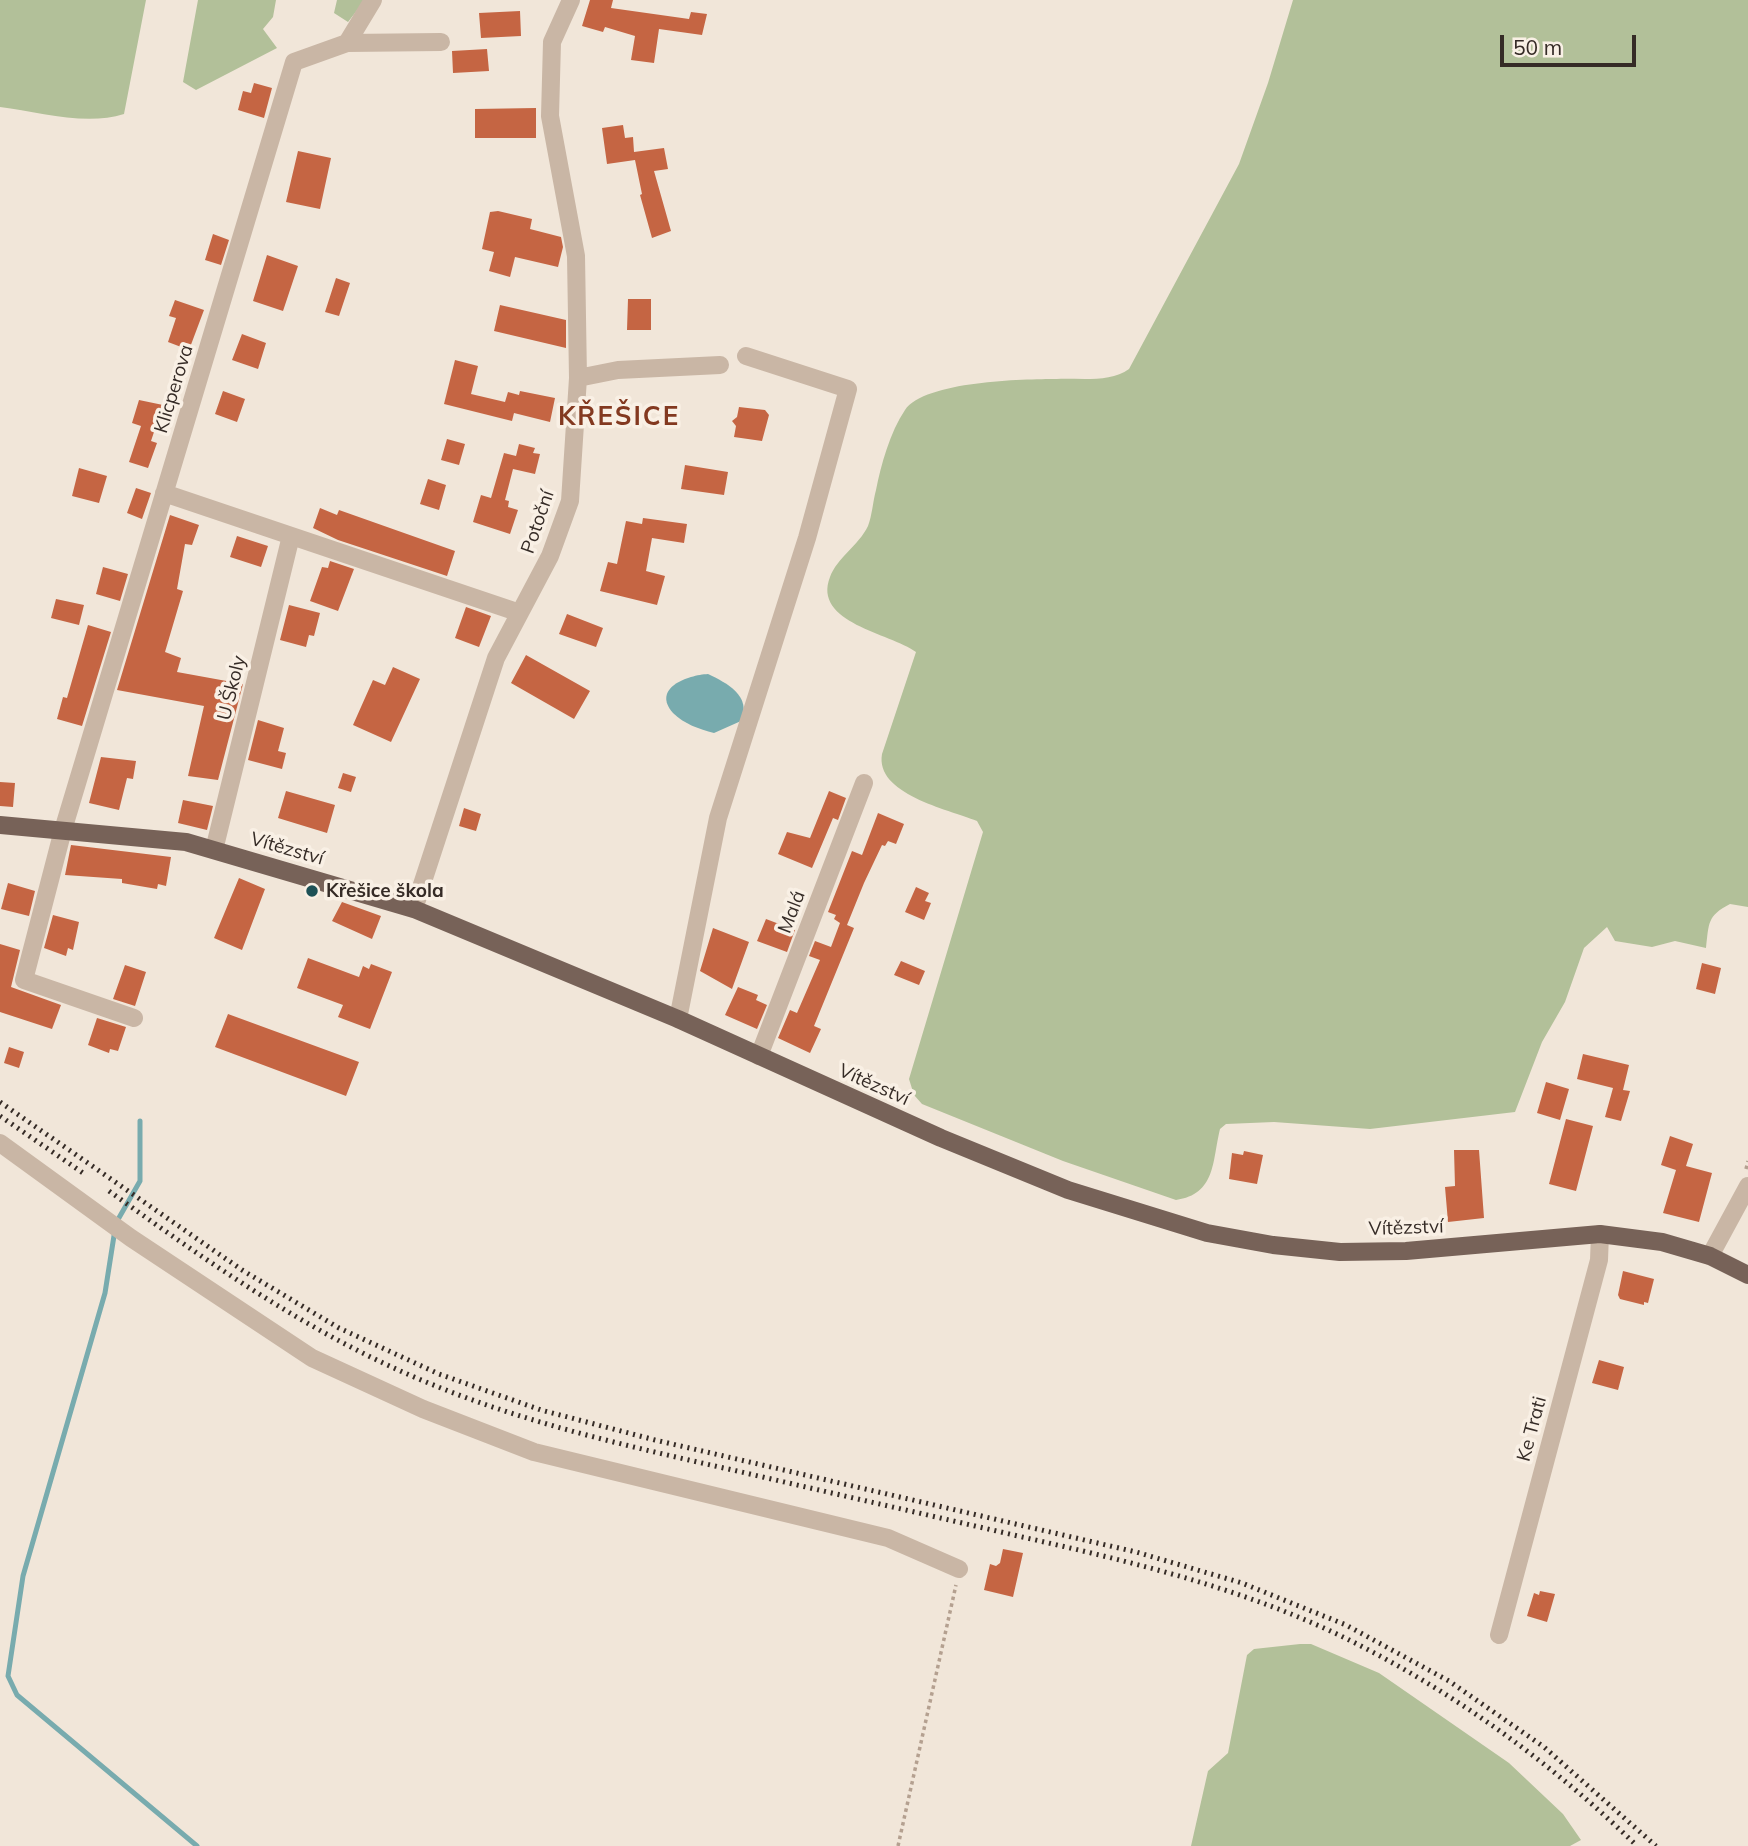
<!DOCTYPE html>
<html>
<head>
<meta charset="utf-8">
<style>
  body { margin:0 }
  #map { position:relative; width:1748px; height:1846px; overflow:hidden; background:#f1e6d9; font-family:Mulish,sans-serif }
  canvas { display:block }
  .scale { position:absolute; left:1500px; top:35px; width:136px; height:32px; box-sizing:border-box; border:4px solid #352b26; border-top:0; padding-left:9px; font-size:21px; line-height:24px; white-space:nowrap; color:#352b26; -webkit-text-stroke:5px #f9f0e5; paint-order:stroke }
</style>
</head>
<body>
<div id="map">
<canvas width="1748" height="1846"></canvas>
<div class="scale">50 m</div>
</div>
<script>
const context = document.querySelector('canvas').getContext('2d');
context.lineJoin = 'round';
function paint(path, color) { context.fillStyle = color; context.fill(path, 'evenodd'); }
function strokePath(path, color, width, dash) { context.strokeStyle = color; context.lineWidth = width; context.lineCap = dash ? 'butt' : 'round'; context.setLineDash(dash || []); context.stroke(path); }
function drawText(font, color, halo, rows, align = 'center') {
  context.font = font + ' Mulish,sans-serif'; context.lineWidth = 7; context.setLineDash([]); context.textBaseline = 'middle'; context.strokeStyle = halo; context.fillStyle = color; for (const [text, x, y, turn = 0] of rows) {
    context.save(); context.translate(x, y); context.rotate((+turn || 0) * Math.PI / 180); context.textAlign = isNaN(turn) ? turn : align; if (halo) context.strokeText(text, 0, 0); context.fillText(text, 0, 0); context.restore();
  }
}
const green = new Path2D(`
  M0,0H146L124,114C86,126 39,112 0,107Z
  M198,0H276L273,17L263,29L277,48L196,90L183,82Z
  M337,0H365L348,22L334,13Z
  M1293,0H1748V907L1730,904C1707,916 1709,923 1706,948L1675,941L1652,947L1615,941L1607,927L1584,948L1565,1002L1542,1042L1515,1112L1370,1129L1274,1122L1226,1124L1220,1129C1212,1162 1216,1194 1176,1200L1063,1161L922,1104L914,1095L909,1079L983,832L977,821C947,809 875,794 882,754L916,652C890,633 812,623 830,577C837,558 859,545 868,526C872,516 873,501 876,490C881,465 890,432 905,410C925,381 1023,379 1057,379C1080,378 1110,383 1129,369L1239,164L1268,83Z
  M1300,1644H1311L1379,1673L1509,1763L1563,1814L1581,1840L1570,1846H1191L1208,1771L1228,1753L1247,1655L1254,1649Z`);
const water = new Path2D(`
  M708,674C727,683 752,696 741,721L714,733C699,729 684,724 673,713C651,688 688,675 708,674Z`);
const stream = new Path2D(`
  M140,1121V1181L116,1223L105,1293L23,1576L8,1676L17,1695L197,1846`);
const building = new Path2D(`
  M590,0H613L611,8L689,19L691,12L707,14L702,35L659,29L654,63L631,60L635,36L605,27L603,32L582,26Z
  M520,11L521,36L481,38L479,13Z
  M487,49L489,71L453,73L452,51Z
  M254,83L272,88L264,118L238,110L243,91L251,93Z
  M536,108V138H475V109Z
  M623,125L625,138L633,137L634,152L664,148L668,169L654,171L671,231L652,238L640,195L642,194L635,160L607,164L602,128Z
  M298,151L331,158L320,209L286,202Z
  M498,211L532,219L530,229L561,237L563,247L558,267L515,257L510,277L489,271L494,252L482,249L490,212Z
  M213,234L229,240L221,265L205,260Z
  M267,255L298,266L283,311L253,301Z
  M336,278L350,283L339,316L325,312Z
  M628,299H651V330H627Z
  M175,300L204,310L189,350L168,342L176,318L169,316Z
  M500,305L566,320V348L494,331Z
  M242,334L266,343L258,369L232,360Z
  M455,360L478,366L471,394L505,402L508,392L519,395L520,391L555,398L550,422L514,413L512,421L444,404Z
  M223,391L245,399L237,422L215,414Z
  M139,400L163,405L151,441L157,443L148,468L129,462L141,426L132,423Z
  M739,407L765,410L769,415L762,441L734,437L736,426L732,421L737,417Z
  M447,439L465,444L459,465L441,460Z
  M519,444L535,448L533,453L540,454L535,474L513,469L505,500L509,501L508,507L518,510L510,534L473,522L481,495L491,498L504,453L516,456Z
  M685,465L728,472L724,495L681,489Z
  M79,468L107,476L99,503L72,496Z
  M428,479L446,485L439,510L420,504Z
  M136,488L151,493L142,519L127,513Z
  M320,508L337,515L339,510L455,551L447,576L338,540L313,528Z
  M170,515L199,525L192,545L185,544L177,589L183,591L165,652L181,658L177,672L243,684L218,780L188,776L204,706L117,690Z
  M643,518L687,524L684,543L652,538L646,571L665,576L657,605L600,591L608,562L617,564L626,521L642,524Z
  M237,536L268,546L261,567L230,557Z
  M330,561L354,569L338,611L310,601L322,567L328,568Z
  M103,567L128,574L120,601L96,594Z
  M56,599L84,605L79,625L51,618Z
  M289,605L320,613L314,636L309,635L306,647L280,640Z
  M466,607L491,616L479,647L455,638Z
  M567,614L603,628L596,647L559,634Z
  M88,625L111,632L82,726L57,719L63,697L67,698Z
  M526,655L590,691L574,719L511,683Z
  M393,667L420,679L391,742L353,725L373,680L385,685Z
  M258,720L284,728L278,751L286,753L282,769L248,760Z
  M101,757L136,761L133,779L127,778L119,810L89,803Z
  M343,773L356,777L351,792L338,788Z
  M0,782L15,783L13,807L0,806Z
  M286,791L335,805L327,833L278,818Z
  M829,791L846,798L838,820L833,818L812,868L778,854L787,832L810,838Z
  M183,800L213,806L207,830L178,823Z
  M464,808L481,814L476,831L459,826Z
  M878,813L904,824L896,844L888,841L885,846L882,845L864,883L847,925L854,928L814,1026L821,1029L810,1053L778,1038L790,1010L797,1013L820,960L809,956L815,941L831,947L840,923L834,919L836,915L828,912L852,851L862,855Z
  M71,845L171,857L166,886L158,884L157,889L122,883V879L65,875Z
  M239,878L265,889L242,950L214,938Z
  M8,883L35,891L29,916L1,909Z
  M916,887L929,893L925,901L931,903L924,920L905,912Z
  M342,902L381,916L372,939L332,921Z
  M53,915L79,922L73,950L68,948L66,956L44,948Z
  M766,919L795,930L787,952L757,941Z
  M713,928L749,942L732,989L700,971Z
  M0,944L20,950L11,987L61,1005L52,1029L0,1012Z
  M308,958L359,977L363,966L369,969L371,964L392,972L370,1029L338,1017L343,1005L297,988Z
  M901,961L925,971L919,985L894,975Z
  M1702,963L1721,968L1715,994L1696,989Z
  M125,965L146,972L135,1006L113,999Z
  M738,987L758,995L756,1000L767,1005L757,1029L725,1015Z
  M228,1014L359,1062L346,1096L215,1047Z
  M97,1018L126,1027L118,1051L110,1049L109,1053L88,1045Z
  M9,1047L24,1052L19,1068L4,1063Z
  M1583,1054L1629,1065L1623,1090L1630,1091L1621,1121L1605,1117L1613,1088L1577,1079Z
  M1546,1082L1569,1089L1560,1120L1537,1113Z
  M1566,1119L1593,1126L1576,1191L1549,1184Z
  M1670,1136L1693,1144L1686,1166L1712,1173L1699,1222L1663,1213L1676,1170L1661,1165Z
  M1454,1150H1479L1484,1218L1448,1222L1445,1187L1455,1186Z
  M1244,1151L1263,1155L1257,1184L1229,1179L1232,1153L1243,1155Z
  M1623,1271L1654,1279L1648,1303L1644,1302V1305L1620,1299L1618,1295Z
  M1599,1360L1624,1367L1618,1390L1592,1383Z
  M1003,1549L1023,1553L1013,1597L984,1590L990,1564L996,1566L1000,1563Z
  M1540,1591L1555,1594L1547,1622L1527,1616L1534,1593L1539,1595Z`);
const path = new Path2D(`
  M1746,1169L1748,1161
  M898,1846L956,1585`);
const minor = new Path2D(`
  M347,43L441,42
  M578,378L618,370L720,365
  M164,493L520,613
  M214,850L291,536
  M414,909L496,658L550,556L570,501L578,378L576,256L550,116L552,42L571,0
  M134,1018L24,980L63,830L294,62L347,43L373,0
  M678,1019L718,818L807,538L848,389L746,356
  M759,1056L864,783
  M0,1143L131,1238L312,1358L423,1409L534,1452L888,1538L959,1569
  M1710,1256L1748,1186
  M1499,1635L1599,1260L1600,1234`);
const major = new Path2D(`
  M0,825L186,842L414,909L678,1019L941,1138L1068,1190L1207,1233L1273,1245L1340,1252L1406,1251L1600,1234L1662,1242L1710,1256L1748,1275`);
const rail = new Path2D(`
  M0,1102L242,1270L339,1328L439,1374L541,1410L655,1440L1136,1552L1242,1583L1346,1625L1449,1681L1544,1747L1656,1846
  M0,1116L86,1175
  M109,1191C212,1265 317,1339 436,1386C532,1425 636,1448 737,1471C831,1493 924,1514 1018,1536C1128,1561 1239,1587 1341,1636C1450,1689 1551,1762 1637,1846`);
const markers = [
  [312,891,7,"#1d5156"]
];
const streetNames = [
  ["Klicperova",174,389,-73],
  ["Potoční",538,522,-71],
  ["U Školy",232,688,-76],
  ["Vítězství",287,849,16],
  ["Malá",792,912,-69],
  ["Vítězství",874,1085,24],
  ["Vítězství",1406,1228,-2],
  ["Ke Trati",1532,1429,-75]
];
const poiNames = [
  ["Křešice škola",326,891]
];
const districtNames = [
  ["KŘEŠICE",619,417]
];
paint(green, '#b2c099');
paint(water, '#78abae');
strokePath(stream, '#78abae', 5);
paint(building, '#c56543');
strokePath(path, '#b4a090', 3.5, [3.5, 3.5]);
strokePath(minor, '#c9b6a5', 18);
strokePath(major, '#776258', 18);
strokePath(rail, '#352b26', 5, [2, 5]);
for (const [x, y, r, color] of markers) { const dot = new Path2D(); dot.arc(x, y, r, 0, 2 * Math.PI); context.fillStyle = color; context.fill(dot); strokePath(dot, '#f9f0e5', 2.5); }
drawText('19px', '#352b26', '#f9f0e5', streetNames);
drawText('bold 19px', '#352b26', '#f9f0e5', poiNames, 'left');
context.letterSpacing = '2px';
drawText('bold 26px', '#833920', '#f9f0e5', districtNames);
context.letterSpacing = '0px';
</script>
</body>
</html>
